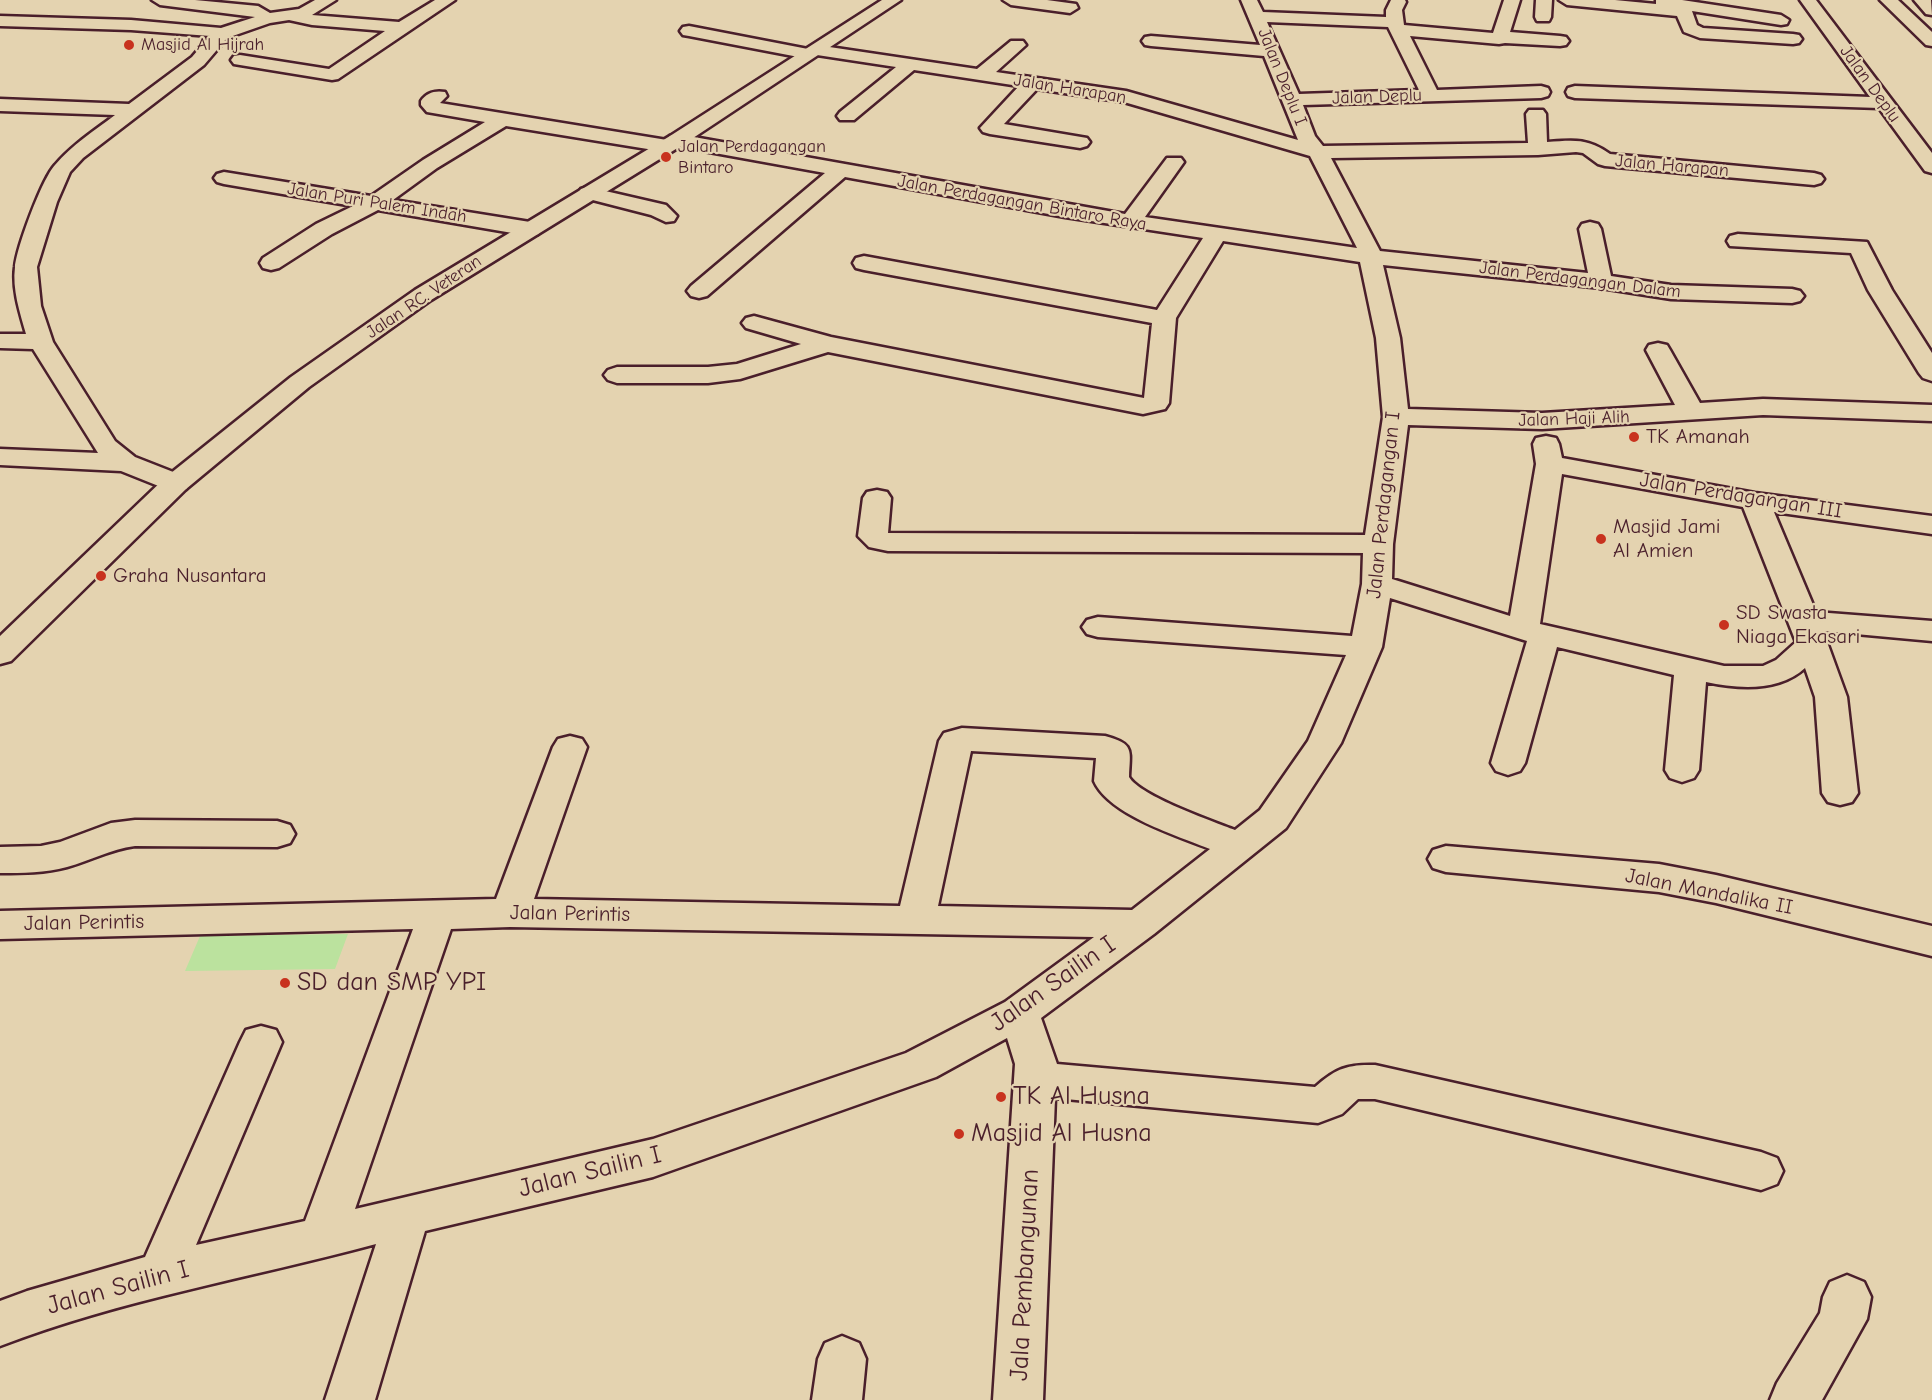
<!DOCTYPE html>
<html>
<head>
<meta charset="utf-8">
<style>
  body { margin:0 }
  canvas { display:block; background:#e4d3b0 }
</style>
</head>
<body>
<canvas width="1932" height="1400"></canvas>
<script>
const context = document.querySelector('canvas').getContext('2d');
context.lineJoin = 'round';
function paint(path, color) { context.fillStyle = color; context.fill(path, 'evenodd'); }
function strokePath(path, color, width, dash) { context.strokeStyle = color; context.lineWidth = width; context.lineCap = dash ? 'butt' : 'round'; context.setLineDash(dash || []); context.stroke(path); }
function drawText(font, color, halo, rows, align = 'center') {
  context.font = font + ' "Comic Neue",sans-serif'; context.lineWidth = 4.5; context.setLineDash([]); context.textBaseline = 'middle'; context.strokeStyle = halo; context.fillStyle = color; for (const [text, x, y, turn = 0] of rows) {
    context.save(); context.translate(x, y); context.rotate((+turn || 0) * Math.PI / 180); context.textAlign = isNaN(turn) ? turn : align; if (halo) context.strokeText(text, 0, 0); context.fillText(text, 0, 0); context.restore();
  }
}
const green = new Path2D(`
  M348,934L335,969L185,971L200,936Z`);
const minor = new Path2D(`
  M152,0H195L258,6L270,13L299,9L315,0H336L312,15L399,22L435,0H455L338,79L332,80L240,65L234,64L231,60L234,56L240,55L329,69L385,31L312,25L289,20L270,23L227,38L204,65L83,158L70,172L57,202L37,267L41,306L53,342L115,441L135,457L186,477L190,483L186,489L176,491L166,489L121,471L0,465V449L98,453L33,349L0,348V334H26C20,313 12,289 15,267C17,247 42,179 55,165C72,145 94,131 115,115L0,111V99L129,104L192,57L210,36L131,30L0,26V16L131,20L221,28L255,17L160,5Z
  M1003,0H1047L1076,4L1078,8L1070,13L1011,5Z
  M1241,0H1257L1263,12L1386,17V10L1391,0H1405L1406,2L1402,10L1404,25L1493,33L1504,0H1520L1510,32L1560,36L1566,37L1569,41L1566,45L1560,46L1505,43L1499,44L1410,36L1437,90L1541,86L1548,88L1550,92L1548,96L1541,98L1303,105L1315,136L1323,146L1528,143L1526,114L1529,110H1543L1546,114L1547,142C1574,140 1588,138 1610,154L1814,173L1821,175L1824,179L1821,183L1814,185L1605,166L1598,164L1583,153L1576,152L1538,155L1331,158L1380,251L1588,273L1579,229L1582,224L1590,222L1598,224L1601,229L1611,276L1671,285L1792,289L1800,291L1804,296L1800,301L1792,303L1671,299L1601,288L1383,265L1400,338L1408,409L1542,413L1675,405L1646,350L1649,345L1658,343L1667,345L1670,350L1700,403L1763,399L1932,405V421L1763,415L1542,429L1408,425L1393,544L1392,579L1510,616L1536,464L1533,444L1536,438L1546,436L1556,438L1559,444L1562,458L1755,493L1932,516V534L1774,512L1816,612L1932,621V641L1823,631L1847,697L1858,793L1852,802L1840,805L1828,802L1822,793L1815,697L1805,668C1779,692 1738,689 1706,682L1699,770L1694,778L1682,782L1670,778L1665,770L1674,675L1557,647L1525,763L1520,771L1508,775L1496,771L1491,763L1527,641L1390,598L1382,647L1341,743L1286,828L1154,934L1041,1018L1057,1064L1315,1087C1335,1069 1347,1064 1375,1065L1761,1152L1777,1158L1783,1171L1777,1184L1761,1190L1375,1099H1358L1342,1114L1318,1123L1055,1098L1043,1400H993L1015,1064L1007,1038L936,1077L653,1177L425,1231L375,1400H325L376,1244C250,1278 122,1299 0,1346V1301L27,1291L145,1257L240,1042L246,1030L261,1026L276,1030L282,1042L196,1245L305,1221L413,929L0,939V911L496,899L553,747L558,739L570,736L582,739L587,747L534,899L900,906L939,741L944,733L962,728L1105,736C1135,744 1130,750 1129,777C1140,796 1212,821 1235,830L1260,810L1308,741L1346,655L1098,637L1087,634L1082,627L1087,620L1098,617L1352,636L1362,584L1363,553L888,551L869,547L858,536L863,498L867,492L877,490L887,492L891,498L888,533L1365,535L1383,417L1376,338L1360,262L1223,241L1176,318L1169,403L1165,409L1143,414L828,352L740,379L708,383H617L608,380L604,375L608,370L617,367H708L737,364L801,344L746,328L742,323L746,318L754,316L831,337L1144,398L1152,323L864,270L856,268L853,263L856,258L864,256L1157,310L1203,238L1065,217L845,177L707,296L699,298L691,296L687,291L691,286L825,173L676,146L673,150L666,152L506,126L437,168L393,200L530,222L538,224L541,229L538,234L530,236L378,210L332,234L279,268L271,270L263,268L260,263L263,258L316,224L353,206L224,184L217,182L214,178L217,174L224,172L371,196L423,160L485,122L427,112L421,105V101C426,93 435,90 445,92L447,96L440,103L667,140L670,136L677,134L1125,214L1167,158H1181L1184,162L1145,217L1357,248L1310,156L1124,102L1037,89L1004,124L1087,138L1090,142L1087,146L1080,148L990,134L983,132L980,128L1019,86L914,70L854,120H840L837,116L840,112L896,67L817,55L809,59L689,36L683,35L680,31L683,27L689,26L808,49L816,45L977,69L1011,41H1023L1026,45L996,72L1126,91L1298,140L1264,56L1151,46L1145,45L1142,41L1145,37L1151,36L1260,45ZM1267,22L1388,27L1419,90L1299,94ZM1562,474L1743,507L1796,642L1776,660L1763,666H1724L1540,624ZM971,751L1096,758L1094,781C1109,815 1178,836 1210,849L1132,910L938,906ZM510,927L1094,937L1005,1002L906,1053L653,1139L355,1209L451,929Z
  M1536,0H1552L1551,17L1549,21H1537L1535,17Z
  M1559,0H1615L1656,4V0H1682L1781,15L1789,20L1787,24L1781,25L1692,11L1697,25L1703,28L1793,34L1799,35L1802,39L1799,43L1793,44L1700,38L1684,32L1677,16L1567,5Z
  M1800,0H1816L1932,153V173L1925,171L1879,108L1575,98L1568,96L1566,92L1568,88L1575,86L1870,97Z
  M588,187L666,205L677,216L674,221L666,222L651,215L581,197L578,193L581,189Z
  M1738,234L1867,242L1892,290L1932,353V381L1923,378L1919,373L1868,290L1851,253L1730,246L1727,241L1730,236Z
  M135,820L277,821L290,825L295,834L290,843L277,847L135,846C110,849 90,861 67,867C45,873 23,873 0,873V847L41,846L60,842L111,823Z
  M1446,846L1659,864L1716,875L1932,926V956L1716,903L1659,892L1446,872L1433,868L1428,859L1433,850Z
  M1847,1275L1864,1282L1871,1297L1867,1319L1822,1400H1770L1777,1383L1820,1313L1823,1297L1830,1282Z
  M842,1336L859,1343L866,1359L862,1400H812L818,1359L825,1343Z`);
const major = new Path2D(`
  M882,0H901L684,144L431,300L309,387L186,489L11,661L0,664V636L166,477L291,377L415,290L670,136Z`);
const highway = new Path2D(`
  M1880,0H1898L1932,32V46L1926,45Z
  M1914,0H1931L1932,15L1926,14Z`);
const markers = [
  [129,45,6,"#c8321e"],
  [666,157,6,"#c8321e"],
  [1634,437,6,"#c8321e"],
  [1601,539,6,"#c8321e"],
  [101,576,6,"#c8321e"],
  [1724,625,6,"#c8321e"],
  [285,983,6,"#c8321e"],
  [1001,1097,6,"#c8321e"],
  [959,1134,6,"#c8321e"]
];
const farPoinames = [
  ["Masjid Al Hijrah",141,45],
  ["Jalan Perdagangan",678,147],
  ["Bintaro",678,168]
];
const farStreetnames = [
  ["Jalan Deplu I",1282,77,68],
  ["Jalan Deplu",1870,84,54],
  ["Jalan Harapan",1070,89,9],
  ["Jalan Deplu",1377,97,-2],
  ["Jalan Harapan",1672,166,5],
  ["Jalan Puri Palem Indah",377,203,9],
  ["Jalan Perdagangan Bintaro Raya",1022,203,10],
  ["Jalan Perdagangan Dalam",1580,280,7],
  ["Jalan RC. Veteran",424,297,-34],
  ["Jalan Haji Alih",1574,419,-2]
];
const poiNames = [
  ["TK Amanah",1646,437],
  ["Masjid Jami",1613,527],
  ["Al Amien",1613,551],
  ["Graha Nusantara",113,576],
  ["SD Swasta",1736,613],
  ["Niaga Ekasari",1736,637]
];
const streetNames = [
  ["Jalan Perdagangan III",1741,496,9],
  ["Jalan Perdagangan I",1384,505,-84],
  ["Jalan Mandalika II",1709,892,11],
  ["Jalan Perintis",570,914,1],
  ["Jalan Perintis",84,923,-1]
];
const nearPoinames = [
  ["SD dan SMP YPI",297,983],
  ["TK Al Husna",1013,1097],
  ["Masjid Al Husna",971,1134]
];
const nearStreetnames = [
  ["Jalan Sailin I",1053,984,-35],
  ["Jalan Sailin I",590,1172,-14],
  ["Jala Pembangunan",1025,1275,-87],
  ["Jalan Sailin I",118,1288,-15]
];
paint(green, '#bbe29e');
strokePath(minor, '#4a1f2b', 5);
strokePath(major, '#4a1f2b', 5);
strokePath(highway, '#4a1f2b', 5);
paint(minor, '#e4d3b0');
paint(major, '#e4d3b0');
paint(highway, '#e4d3b0');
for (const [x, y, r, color] of markers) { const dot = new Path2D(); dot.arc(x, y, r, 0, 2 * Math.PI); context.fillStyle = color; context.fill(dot); strokePath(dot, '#e4d3b0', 2); }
drawText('18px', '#4a1f2b', '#e4d3b0', farPoinames, 'left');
drawText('18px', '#4a1f2b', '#e4d3b0', farStreetnames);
drawText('21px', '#4a1f2b', '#e4d3b0', poiNames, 'left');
drawText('21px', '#4a1f2b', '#e4d3b0', streetNames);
drawText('26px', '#4a1f2b', '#e4d3b0', nearPoinames, 'left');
drawText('26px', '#4a1f2b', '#e4d3b0', nearStreetnames);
</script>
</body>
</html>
